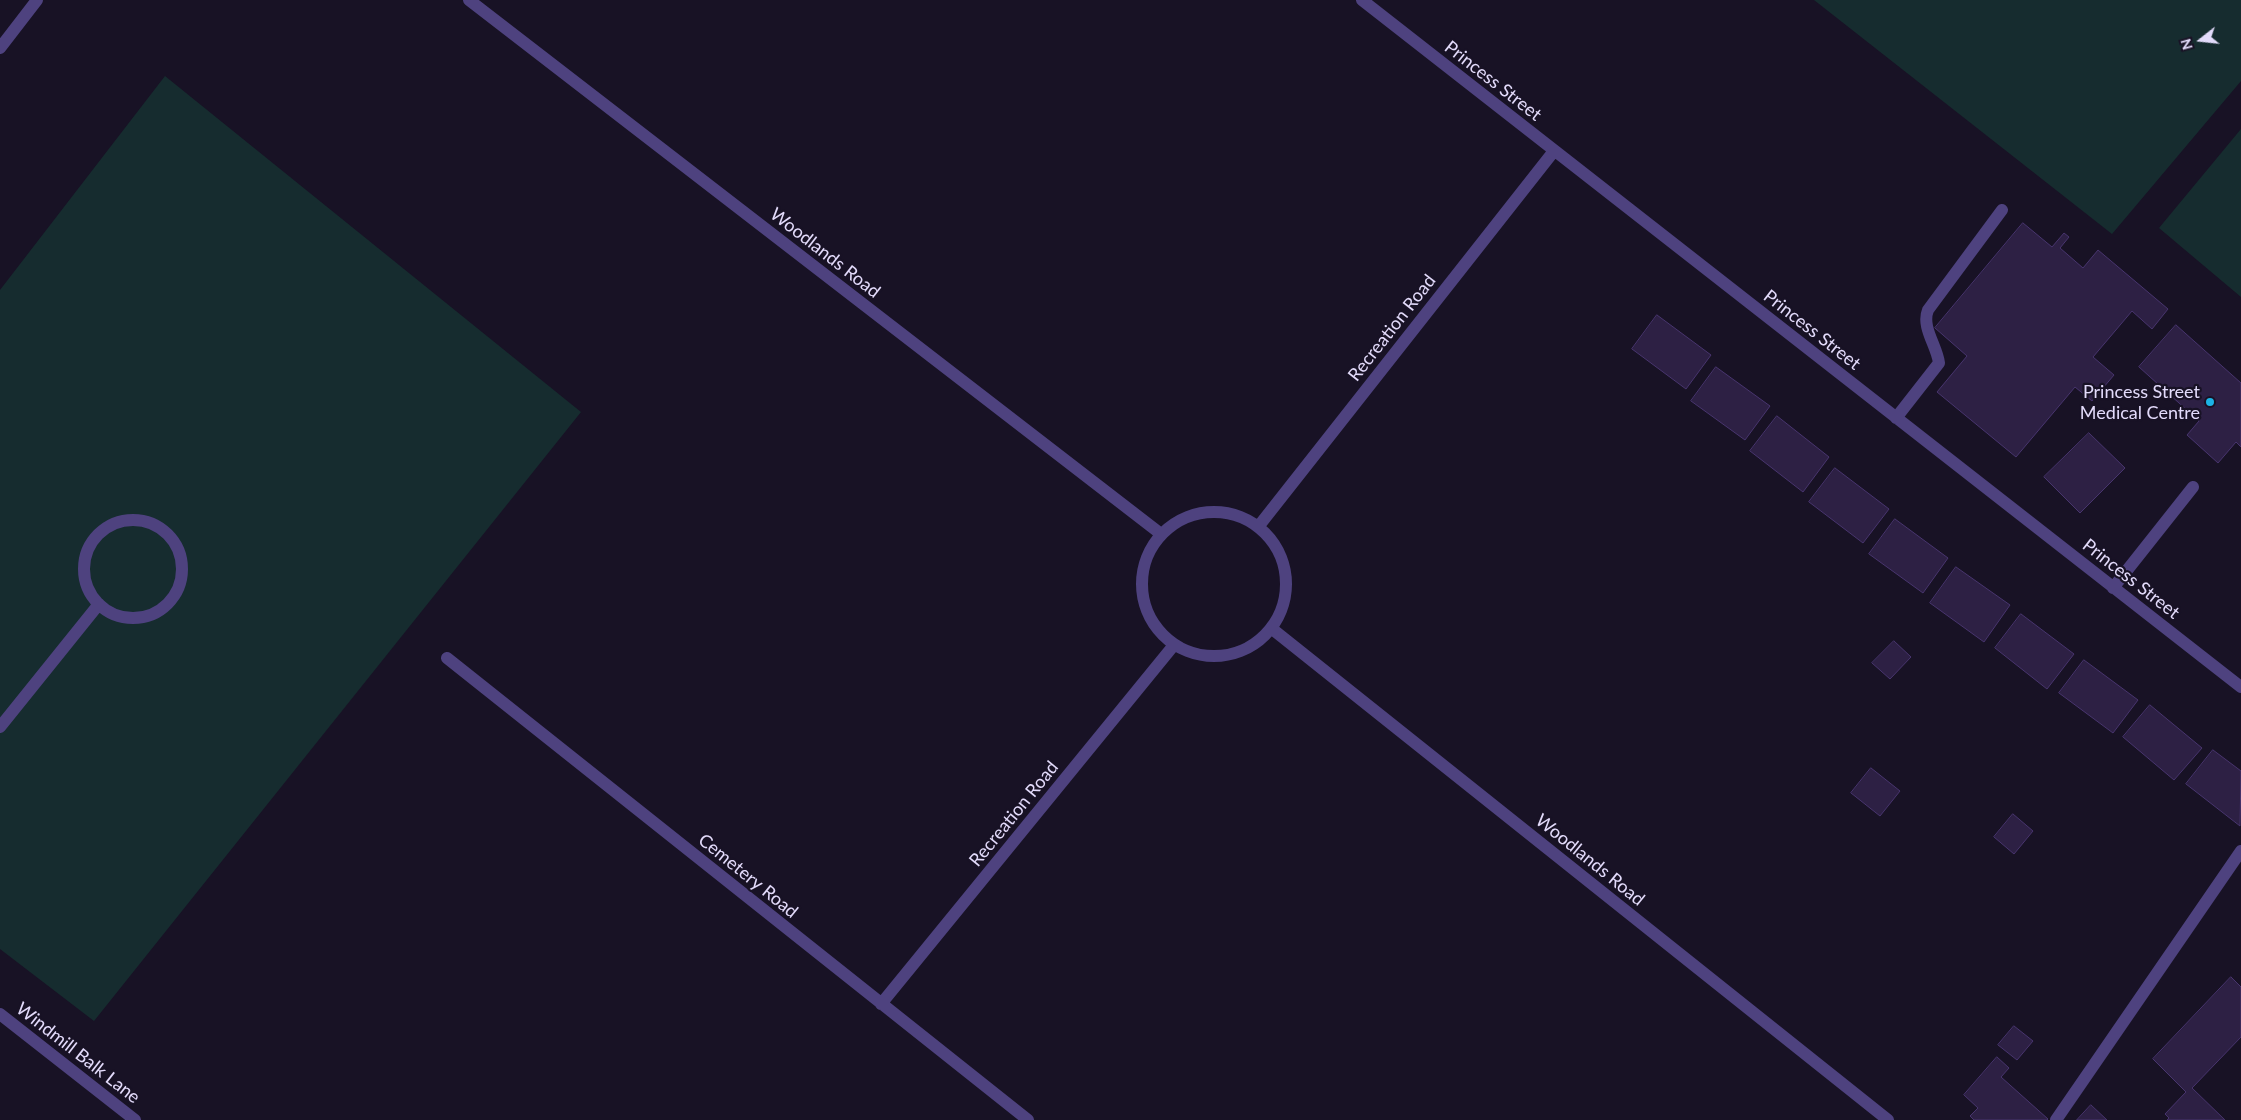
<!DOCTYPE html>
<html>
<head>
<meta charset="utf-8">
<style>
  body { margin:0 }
  #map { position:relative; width:2241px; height:1120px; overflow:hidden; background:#181225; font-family:Lato,sans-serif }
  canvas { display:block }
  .north { position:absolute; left:2176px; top:15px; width:50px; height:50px; -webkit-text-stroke:4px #181225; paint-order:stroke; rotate:254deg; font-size:14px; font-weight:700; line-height:20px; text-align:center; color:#e3dbfb }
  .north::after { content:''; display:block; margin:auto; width:18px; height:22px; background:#e3dbfb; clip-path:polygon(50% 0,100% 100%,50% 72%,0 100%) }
</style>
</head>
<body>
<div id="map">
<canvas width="2241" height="1120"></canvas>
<div class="north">N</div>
</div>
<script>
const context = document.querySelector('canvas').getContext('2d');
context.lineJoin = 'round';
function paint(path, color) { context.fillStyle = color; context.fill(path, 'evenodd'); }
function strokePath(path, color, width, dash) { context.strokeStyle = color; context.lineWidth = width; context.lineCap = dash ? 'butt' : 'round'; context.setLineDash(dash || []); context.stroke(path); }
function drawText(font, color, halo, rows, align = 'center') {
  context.font = font + ' Lato,sans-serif'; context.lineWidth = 4.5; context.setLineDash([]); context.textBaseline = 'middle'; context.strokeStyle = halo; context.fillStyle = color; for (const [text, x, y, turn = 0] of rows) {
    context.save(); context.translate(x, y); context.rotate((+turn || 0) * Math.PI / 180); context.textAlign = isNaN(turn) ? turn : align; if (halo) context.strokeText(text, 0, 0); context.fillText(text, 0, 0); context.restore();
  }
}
const green = new Path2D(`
  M1814,0H2241V81L2112,234Z
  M165,76L581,412L94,1021L0,949V290Z
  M2241,129V297L2159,228Z`);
const building = new Path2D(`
  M2023,223L2052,247L2064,233L2069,237L2060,248L2083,268L2098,250L2168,309L2152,329L2132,311L2093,357L2114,375L2092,401L2075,387L2016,457L1937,392L1967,356L1935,328Z
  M1657,315L1711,355L1686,389L1632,349Z
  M2176,325L2241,383V447L2236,442L2218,463L2187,435L2199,421L2139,367Z
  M1716,367L1770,406L1745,440L1691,401Z
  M1777,416L1829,457L1803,492L1750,451Z
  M2089,433L2125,468L2080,513L2044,477Z
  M1835,468L1889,509L1863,543L1809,502Z
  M1895,519L1948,558L1923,593L1869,554Z
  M1956,567L2010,605L1984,642L1930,603Z
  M2021,614L2074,654L2047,689L1995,648Z
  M1894,641L1911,657L1890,679L1872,663Z
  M2084,660L2138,700L2113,733L2059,693Z
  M2150,705L2202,748L2174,780L2123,737Z
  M2213,750L2241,771L2240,826L2186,784Z
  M1871,768L1900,791L1880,816L1851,793Z
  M2013,814L2033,831L2014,854L1994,837Z
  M2231,977L2241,987V1037L2192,1088L2225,1120H2167L2169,1118L2165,1114L2186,1092L2153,1059Z
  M2014,1026L2033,1041L2017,1060L1998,1045Z
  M1997,1057L2009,1068L2001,1077L2048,1119L2047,1120H1974L1970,1116L1978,1108L1964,1095Z
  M2091,1105L2107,1120H2077Z`);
const minor = new Path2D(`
  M469,0L1161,534
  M1362,0L2241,687
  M0,48L37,0
  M1896,418L1939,363C1937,346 1921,327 1928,310L2002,210
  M1142 584a72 72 0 1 1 144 0a72 72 0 1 1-144 0Z
  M84 569a49 49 0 1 1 98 0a49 49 0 1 1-98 0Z
  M1258,527L1554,151
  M2113,588L2193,487
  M1271,628L1888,1120
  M447,658L1028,1120
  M0,727L99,604
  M881,1004L1174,645
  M0,1014L135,1120
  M2056,1120L2241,851`);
const markers = [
  [2210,402,5,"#1cb4e6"]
];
const streetNames = [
  ["Princess Street",1493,81,38],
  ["Woodlands Road",825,253,38],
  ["Recreation Road",1392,328,-52],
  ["Princess Street",1812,330,38],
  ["Princess Street",2131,579,38],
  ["Recreation Road",1014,814,-51],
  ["Woodlands Road",1590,860,39],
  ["Cemetery Road",748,876,39],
  ["Windmill Balk Lane",78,1053,38]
];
const poiNames = [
  ["Princess Street",2200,392],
  ["Medical Centre",2200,413]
];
paint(green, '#162c2f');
paint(building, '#2d2044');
strokePath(building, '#48356e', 1);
strokePath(minor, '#4e427f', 12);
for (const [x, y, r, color] of markers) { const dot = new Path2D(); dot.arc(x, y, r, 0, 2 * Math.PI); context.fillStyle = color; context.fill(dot); strokePath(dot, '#181225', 2); }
drawText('18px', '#e3dbfb', '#181225', streetNames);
drawText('18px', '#e3dbfb', '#181225', poiNames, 'right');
</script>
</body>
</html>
